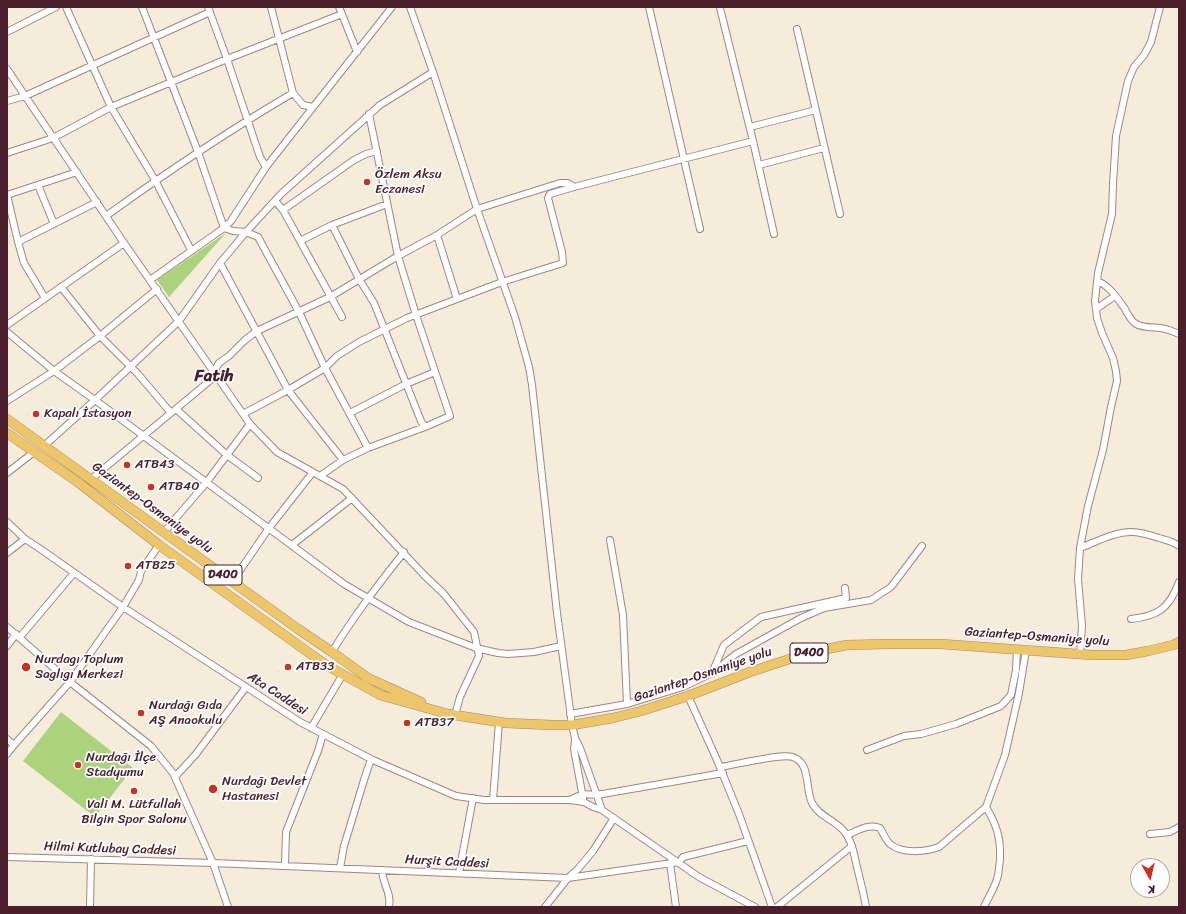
<!DOCTYPE html>
<html>
<head>
<meta charset="utf-8">
<style>
  body { margin:0 }
  #map { position:relative; width:1186px; height:914px; overflow:hidden; background:#f6ecda; font-family:Sriracha,sans-serif }
  canvas { display:block }
  .frame { position:absolute; inset:0; border:8px solid #4a1f2b; pointer-events:none }
  .north { position:absolute; left:1130px; top:858px; width:40px; height:40px; box-sizing:border-box; background:#fff; border:1px solid #b7a5aa; border-radius:50%; rotate:172deg; font-size:11px; font-weight:700; line-height:16px; text-align:center; color:#4a1f2b }
  .north::after { content:''; display:block; margin:auto; width:14px; height:18px; background:#c8321e; clip-path:polygon(50% 0,100% 100%,50% 72%,0 100%) }
</style>
</head>
<body>
<div id="map">
<canvas width="1186" height="914"></canvas>
<div class="frame"></div>
<div class="north">K</div>
</div>
<script>
const context = document.querySelector('canvas').getContext('2d');
context.lineJoin = 'round';
function paint(path, color) { context.fillStyle = color; context.fill(path, 'evenodd'); }
function strokePath(path, color, width, dash) { context.strokeStyle = color; context.lineWidth = width; context.lineCap = dash ? 'butt' : 'round'; context.setLineDash(dash || []); context.stroke(path); }
function drawText(font, color, halo, rows, align = 'center') {
  context.font = font + ' Sriracha,sans-serif'; context.lineWidth = 3.5; context.setLineDash([]); context.textBaseline = 'middle'; context.strokeStyle = halo; context.fillStyle = color; for (const [text, x, y, turn = 0] of rows) {
    context.save(); context.translate(x, y); context.rotate((+turn || 0) * Math.PI / 180); context.textAlign = isNaN(turn) ? turn : align; if (halo) context.strokeText(text, 0, 0); context.fillText(text, 0, 0); context.restore();
  }
}
const green = new Path2D(`
  M226,233L169,297L157,280Z
  M61,712L133,768L95,817L23,761Z`);
const minor = new Path2D(`
  M66,7L111,107L155,180L191,250
  M142,7L198,152L224,228L233,231L246,232L258,237L299,312L325,368L368,448L425,427L450,416L416,315L398,256L369,114
  M208,7L227,59L260,157L266,167
  M271,7L293,93L303,105L313,107
  M339,7L357,52
  M410,7L433,72L477,209L515,317L529,367L532,385L557,613L572,725L575,738L580,748L602,810
  M649,7L700,229
  M720,8L753,141L774,234
  M797,29L840,214
  M7,32L56,7
  M7,69L124,243L250,424L277,452L343,489L425,576L444,594L474,632L479,656L460,697L455,715
  M7,101L25,96L210,12
  M750,127L816,110
  M7,153L53,138L111,107L227,59L342,14
  M759,165L824,148
  M38,185L54,224
  M7,195L18,242L24,263L45,298
  M7,195L77,172
  M275,201L283,210L342,317
  M387,204L332,225L359,279L374,303L421,421L425,427
  M283,210L354,160L366,154L377,151
  M106,216C167,172 228,131 293,93
  M437,235L457,299
  M300,241L332,225
  M18,242L97,202
  M220,263L288,390L343,460
  M150,280L224,228L231,221L266,167L325,92L392,7
  M1097,281C1109,285 1118,299 1125,309C1128,315 1131,321 1136,324C1143,328 1153,327 1161,328C1167,329 1173,331 1179,334
  M61,287L100,336L138,374L171,413
  M1096,309L1115,296
  M7,325L124,243
  M7,332L54,371L95,400L344,584L409,622L476,648L498,653L508,654L534,652L561,646
  M7,401L54,371L100,336L157,289
  M176,409L227,455L258,478
  M350,413L406,384L435,372
  M243,414L288,390L325,368L337,356L359,342L407,318L502,282L563,263L562,252L548,198L550,194L574,187L753,141
  M44,446L95,400L179,321L220,263L246,232L281,194L380,105L433,72
  M7,473L34,452
  M320,476L343,460L368,448
  M90,480L212,379L214,372L219,363L229,356L245,340L257,331L330,297L398,256L437,235L477,209L560,183H568L574,187
  M7,522L25,539L39,548L123,607L300,722L373,760L456,796L484,800H570L584,802L593,807L602,810L699,877L755,907
  M164,532L206,483L250,424
  M610,540L623,615L627,704L683,687L712,673L736,654L801,618L824,608L871,600L891,587L922,546
  M292,545L352,498
  M1080,548C1096,542 1114,532 1131,532C1140,532 1150,535 1159,538C1166,540 1173,541 1179,546
  M7,553L25,539
  M232,582L269,528L313,472
  M1131,619C1158,616 1169,609 1179,582
  M7,627L70,682L151,746L173,773L213,863L228,907
  M20,637L74,573
  M7,646L16,634
  M332,652C353,617 378,585 404,552
  M1080,655L1082,626L1078,579L1080,548L1088,506L1103,450L1111,407L1117,381L1116,371L1113,358L1102,333L1097,318L1096,309L1095,301L1098,273L1112,214L1113,184L1116,136L1128,81L1134,67L1144,55L1151,42L1160,7
  M712,673L724,645L761,617L846,598L845,588
  M688,696L717,760L739,814L772,907
  M570,714L627,704
  M311,728L343,674
  M7,739L14,745
  M575,740L574,749L583,798
  M867,750L904,736L921,734L956,724L1001,706L1011,695L1016,670L1017,649
  M7,754L14,745L70,682L123,607L139,580L141,571L159,545
  M720,767C735,765 781,753 793,757C811,763 805,789 812,803C819,816 832,819 842,829C853,840 854,856 858,871C861,883 864,895 866,907
  M175,777L196,754L246,687
  M493,800L499,722
  M570,800L583,794L597,795L723,773
  M1150,834L1170,832L1179,827
  M847,835C857,831 869,823 880,828C883,833 885,839 890,844C902,854 925,852 939,847L986,807
  M7,857L213,863L568,878L679,862L683,857L748,841
  M670,863L676,907
  M285,865L286,832L318,751L323,734
  M340,868L344,846L364,780L371,759
  M382,870C382,883 392,893 389,907
  M459,873L473,798
  M90,907L91,859
  M545,907L568,878L578,869L593,851L614,818
  M777,907L852,846
  M984,907C988,898 994,889 997,879C999,873 999,866 1000,860C1001,839 997,825 986,807L1005,755L1019,693L1026,650`);
const highway = new Path2D(`
  M7,419L298,629L332,652L368,678L421,702
  M7,433L79,483L159,545L326,665L380,695L448,714L506,723L551,725H572L613,718L641,711L688,696L750,672L811,652L847,645L888,644H941L1092,655H1126L1148,651L1173,645L1179,642`);
const markers = [
  [367,182,4,"#c8321e"],
  [36,414,4,"#c8321e"],
  [127,465,4,"#c8321e"],
  [151,487,4,"#c8321e"],
  [128,566,4,"#c8321e"],
  [26,667,5,"#c8321e"],
  [288,667,4,"#c8321e"],
  [141,713,4,"#c8321e"],
  [407,723,4,"#c8321e"],
  [78,765,4,"#c8321e"],
  [213,789,5,"#c8321e"],
  [134,791,4,"#c8321e"]
];
const shields = [
  [223,575,38],
  [809,653,38]
];
const shieldNames = [
  ["D400",223,575],
  ["D400",809,653]
];
const poiNames = [
  ["Özlem Aksu",375,175],
  ["Eczanesi",375,190],
  ["Kapalı İstasyon",44,414],
  ["ATB43",135,465],
  ["ATB40",159,487],
  ["ATB25",136,566],
  ["Nurdagı Toplum",35,660],
  ["Saglıgı Merkezi",35,675],
  ["ATB33",296,667],
  ["Nurdağı Gıda",149,706],
  ["AŞ Anaokulu",149,721],
  ["ATB37",415,723],
  ["Nurdağı İlçe",86,758],
  ["Stadyumu",86,773],
  ["Nurdağı Devlet",222,782],
  ["Hastanesi",222,797],
  ["Vali M. Lütfullah",134,805,"center"],
  ["Bilgin Spor Salonu",134,820,"center"]
];
const streetNames = [
  ["Gaziantep-Osmaniye yolu",152,508,36],
  ["Gaziantep-Osmaniye yolu",1037,637,4],
  ["Gaziantep-Osmaniye yolu",703,675,-19],
  ["Ata Caddesi",277,694,33],
  ["Hilmi Kutlubay Caddesi",110,849,2],
  ["Hurşit Caddesi",447,862,3]
];
const districtNames = [
  ["Fatih",214,377]
];
paint(green, '#abd37e');
strokePath(minor, '#a08682', 8);
strokePath(highway, '#a08682', 10);
strokePath(minor, '#fff', 6);
strokePath(highway, '#ecc669', 9);
for (const [x, y, r, color] of markers) { const dot = new Path2D(); dot.arc(x, y, r, 0, 2 * Math.PI); context.fillStyle = color; context.fill(dot); strokePath(dot, '#fff', 1.5); }
for (const [x, y, w] of shields) { const box = new Path2D(); box.roundRect(x - w / 2, y - 10, w, 20, 3); context.fillStyle = '#fff'; context.fill(box); strokePath(box, '#4a1f2b', 1); }
drawText('bold 12px', '#4a1f2b', null, shieldNames);
drawText('13px', '#4a1f2b', '#fff', poiNames, 'left');
drawText('13px', '#4a1f2b', '#fff', streetNames);
drawText('bold 17px', '#4a1f2b', '#fff', districtNames);
</script>
</body>
</html>
